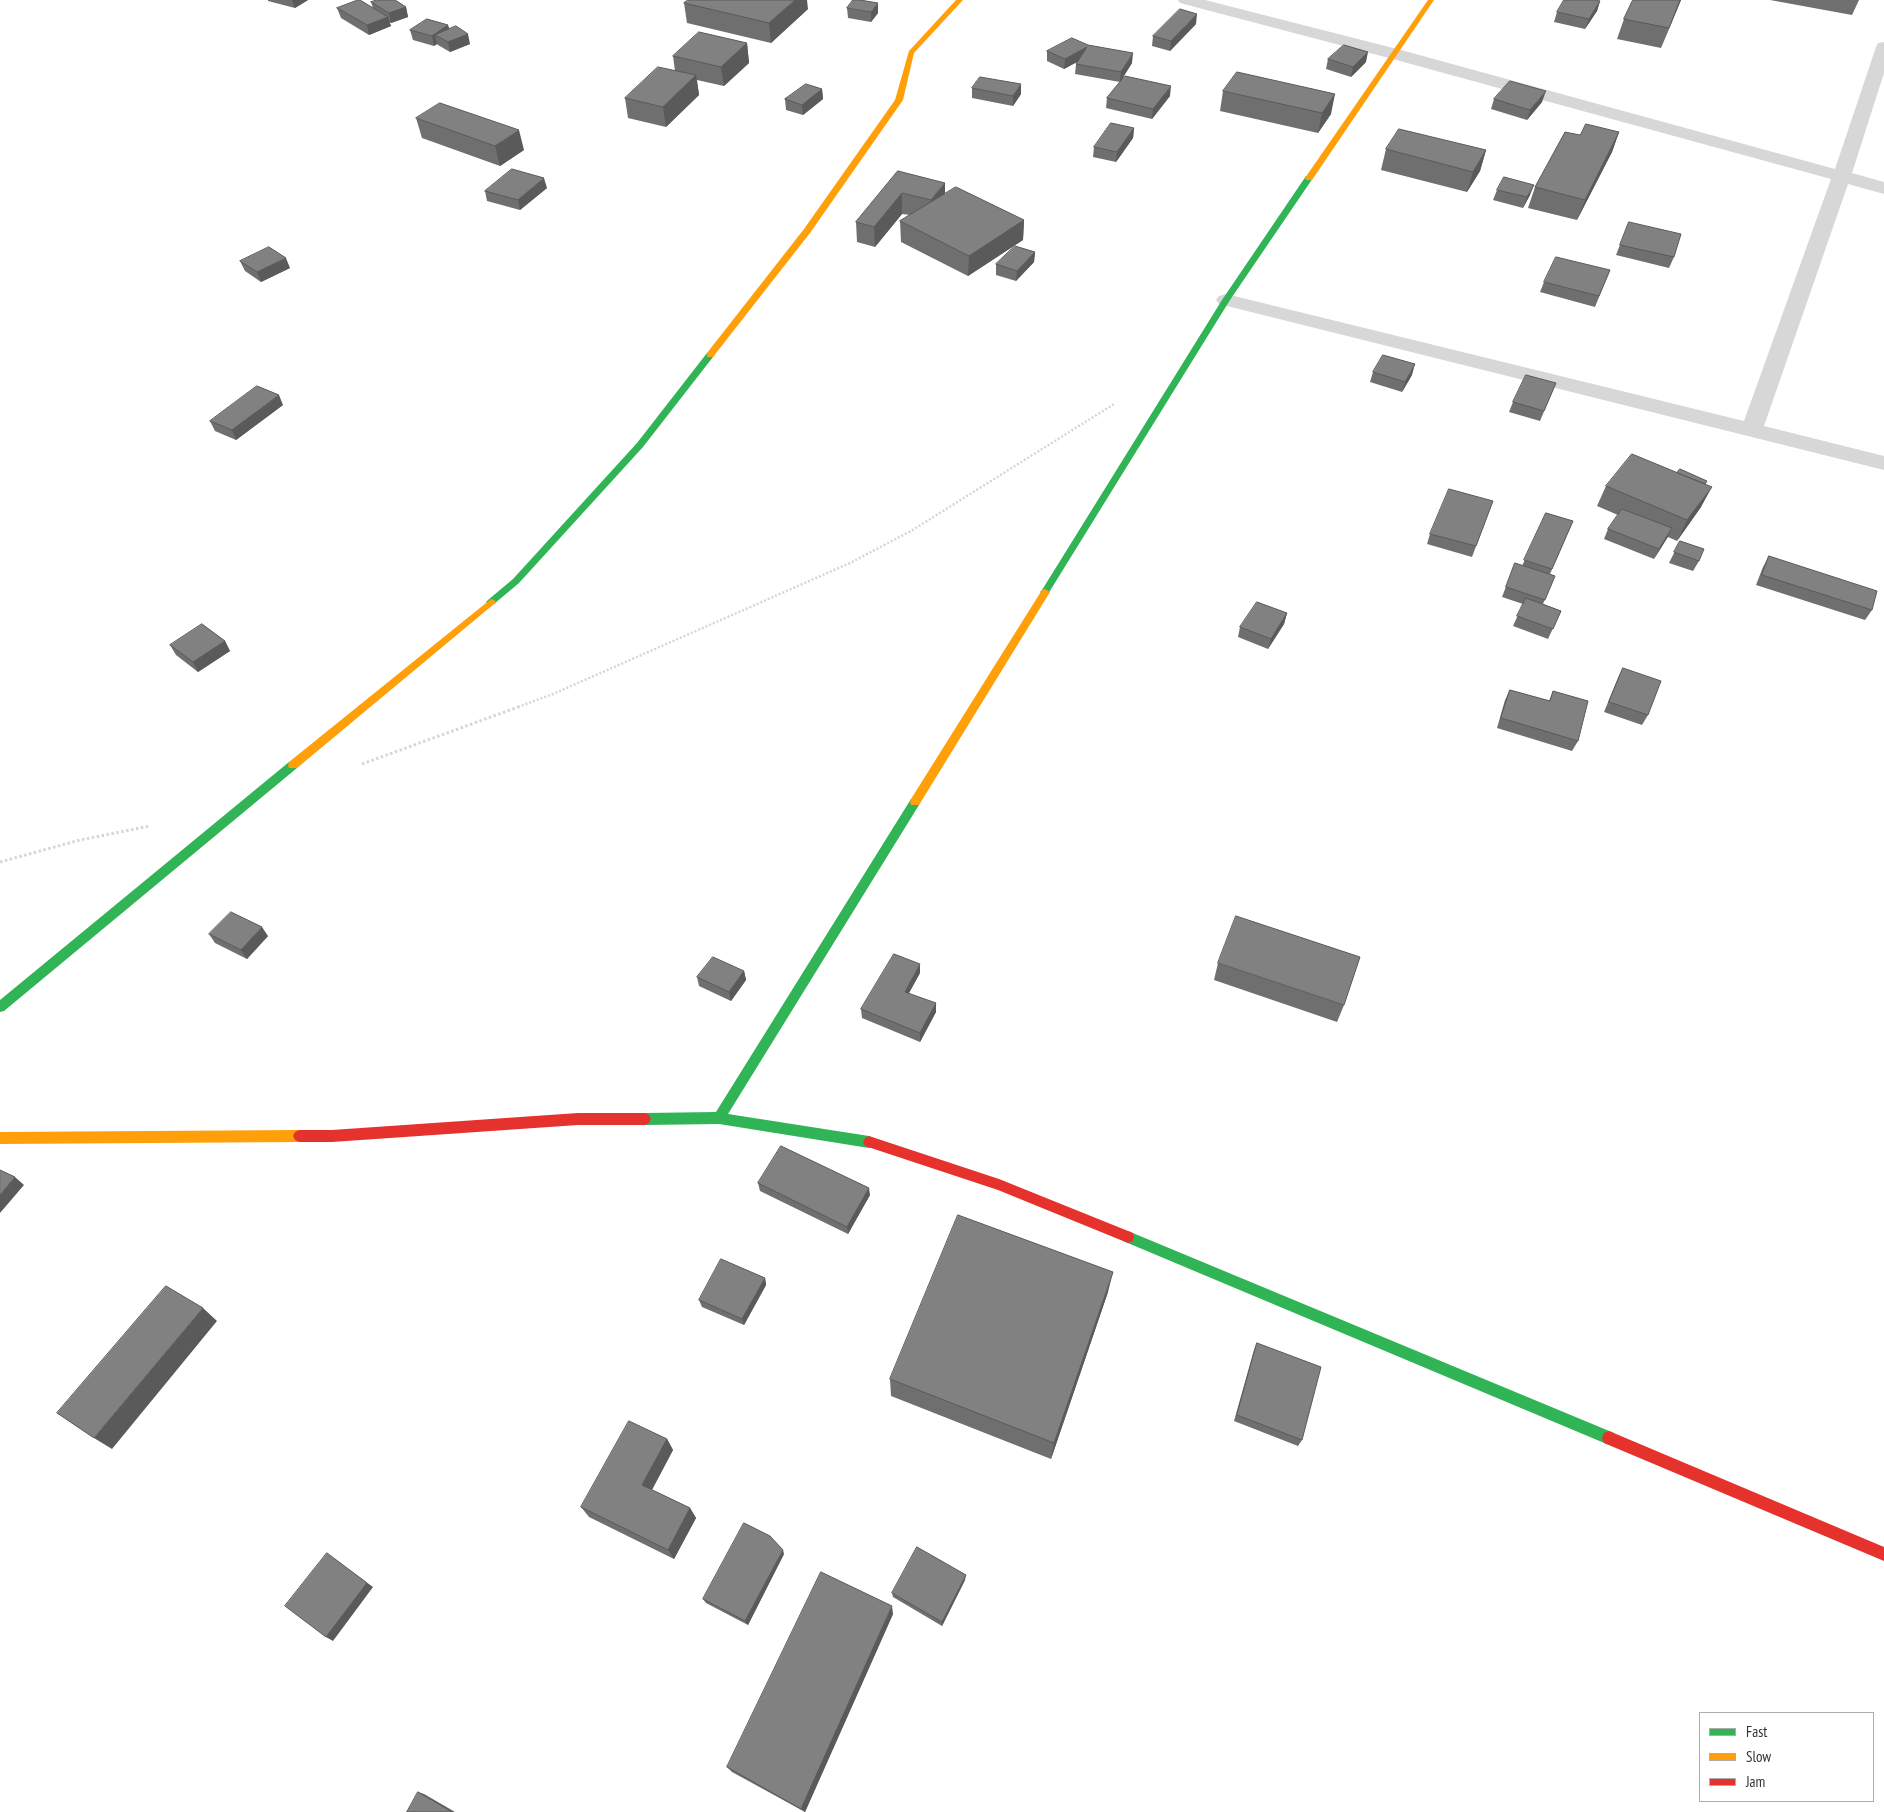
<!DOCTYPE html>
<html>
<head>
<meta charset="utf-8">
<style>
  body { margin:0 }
  #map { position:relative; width:1884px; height:1812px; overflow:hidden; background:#fff; font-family:"PT Sans Narrow",sans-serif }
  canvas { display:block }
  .legend { position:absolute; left:1699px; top:1712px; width:175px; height:90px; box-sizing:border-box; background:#fff; border:1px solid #adadad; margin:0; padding:6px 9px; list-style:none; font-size:15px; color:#333 }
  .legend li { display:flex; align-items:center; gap:10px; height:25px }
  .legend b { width:25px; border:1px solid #adadad }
</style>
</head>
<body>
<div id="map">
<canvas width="1884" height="1812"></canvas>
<ul class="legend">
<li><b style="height:6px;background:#30b455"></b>Fast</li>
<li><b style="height:6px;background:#ff9f0a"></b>Slow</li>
<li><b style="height:6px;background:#e5322d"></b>Jam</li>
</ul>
</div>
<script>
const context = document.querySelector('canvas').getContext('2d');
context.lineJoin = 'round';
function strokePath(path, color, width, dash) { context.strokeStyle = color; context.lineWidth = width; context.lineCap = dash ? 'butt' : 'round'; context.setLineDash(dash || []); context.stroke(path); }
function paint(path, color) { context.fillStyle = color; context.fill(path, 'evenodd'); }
const pathFar1 = new Path2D(`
  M518,707L553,694L850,563L911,531L1114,404`);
const path = new Path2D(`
  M362,764L521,706
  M0,862L80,840L150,826`);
const street = new Path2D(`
  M1178,0H1205L1401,50L1835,169L1876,47L1878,43L1884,42V73L1852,173L1884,182V194L1848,184L1764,426L1884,456V470L1219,304L1216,300L1219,296L1226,294L1744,421L1831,179L1389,58L1180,3Z`);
const fast = new Path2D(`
  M1306,176L1313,178L1230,300L1048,594H1042L1040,592L1042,590L1222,300Z
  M710,352L714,355L713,357L643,447L519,583L494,604H488L486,602L488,600L513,579L637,443L707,353Z
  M293,761L297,762L298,765L297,768L4,1011L0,1012V1000L289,762Z
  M915,798L919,799L920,802L919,805L728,1114L869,1136L873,1138L875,1142L873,1146L869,1148L719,1124L645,1125L641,1123L639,1119L641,1115L645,1113L716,1112L911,799Z
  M1128,1231L1614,1433L1616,1438L1614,1443L1609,1445L1123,1241L1122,1237L1123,1233Z`);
const slow = new Path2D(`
  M956,0H963L914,53L903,100L810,233L713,357H707V353L804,229L895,100L909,51Z
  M1428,0H1434L1312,180H1306L1305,178Z
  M1045,589L1050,592L919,805H911L910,802L911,799L1042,590Z
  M491,599L494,600L496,602L494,604L297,768H289L288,765L289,762Z
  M299,1130L303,1132L305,1136L303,1140L299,1142L0,1144V1132Z`);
const jam = new Path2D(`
  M578,1113H645L649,1115L651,1119L649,1123L645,1125H578L332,1142H299L295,1140L293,1136L295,1132L299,1130H332Z
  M869,1136L999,1179L1133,1233L1134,1237L1133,1241L1128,1243L998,1190L865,1146L863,1142L865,1138Z
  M1609,1431L1884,1547V1561L1604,1443L1602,1438L1604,1433Z`);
const wall = new Path2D(`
  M268,0H308L295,8L268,1Z
  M1633,0H1681L1661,48L1617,39L1624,19Z
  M1770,0H1859L1852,15Z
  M1600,1L1597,11L1585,29L1554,22L1557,12Z
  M371,2L406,7L408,17L391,23L389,22L391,26L369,35L341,18L337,8H373Z
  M684,3L808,9L771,43L687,23Z
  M847,8L878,13L871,22L848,18Z
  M1196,24L1170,51L1152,46L1153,36Z
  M448,25L449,29L470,44L450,52L438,45L437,44L434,46L413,40L410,30Z
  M747,43L749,63L724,86L697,80L699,95L666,127L628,118L625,98L675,71L673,56Z
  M1088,45L1132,63L1122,79L1170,96L1152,119L1106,108L1107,98L1120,82L1075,74L1076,64L1077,62L1064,69L1047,61V51Z
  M1328,59L1366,62L1351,77L1326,69Z
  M972,88L1021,94L1013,106L972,98Z
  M822,89L823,99L803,115L786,110L785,99Z
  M1223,91L1331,114L1318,133L1220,111Z
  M1494,99L1542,102L1527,120L1491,109Z
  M416,118L524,150L500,166L422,138Z
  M1134,128L1133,138L1116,162L1093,157L1094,147Z
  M1619,132L1612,152L1577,220L1528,208L1535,187L1580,135Z
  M1386,149L1486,150L1480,171L1467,192L1381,170Z
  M898,171L945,194L1024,220L1023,240L968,276L901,242L900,221L910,215L902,214L875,247L857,242L856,222Z
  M547,188L520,210L487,201L485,191Z
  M1497,190L1530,195L1523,208L1493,200Z
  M1629,222L1674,257L1669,268L1616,255Z
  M1035,252L1034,262L1016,281L996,275V264Z
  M240,261L290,268L261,282L245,271Z
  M1610,270L1595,307L1540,292L1544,282Z
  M1373,372L1412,375L1402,392L1370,382Z
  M1556,383L1540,421L1509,412L1513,402Z
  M283,405L236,440L215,431L210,421Z
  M1707,481L1705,484L1701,507L1677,541L1668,537L1654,559L1604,539L1608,529L1618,515L1597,506L1606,486Z
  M1493,501L1472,557L1427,544L1430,534Z
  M1546,513L1573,521L1550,574L1555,576L1543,604L1561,611L1548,639L1513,626L1523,604L1502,597L1515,563L1522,566Z
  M1680,541L1699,561L1693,571L1669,563Z
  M1769,556L1872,610L1865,620L1756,585L1763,567Z
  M1287,613L1284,624L1268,649L1238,637L1240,627Z
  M225,641L230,651L198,672L176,655L170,645Z
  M1623,668L1648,715L1642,725L1604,712L1618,678Z
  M1510,690L1549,701L1553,691L1578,741L1572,751L1497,728L1505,700Z
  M209,934L268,936L247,959L215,943Z
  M1218,963L1344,1005L1337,1022L1214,980Z
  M744,971L746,980L731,1001L699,986L697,977Z
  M920,973L909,993L936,1012L920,1042L862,1018L861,1009Z
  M758,1183L870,1195L848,1234L760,1191Z
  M765,1278L766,1285L744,1325L702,1307L699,1300Z
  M1108,1292L1051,1459L891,1396L890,1379Z
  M1257,1343L1302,1440L1298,1446L1234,1421L1254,1350Z
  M667,1439L673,1450L652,1490L690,1508L696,1518L674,1559L589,1517L581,1507Z
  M784,1554L748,1625L706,1603L703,1599Z
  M965,1580L942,1626L893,1597L892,1593Z
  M893,1614L805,1812L732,1772L727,1767Z`);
const shadedWall = new Path2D(`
  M292,0H308L295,8Z
  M795,0H807L808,9L771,43L769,23Z
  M1680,0H1681L1661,48L1669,28Z
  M1600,1L1597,11L1585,29L1589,19Z
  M878,3V13L871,22V12Z
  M406,7L408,17L391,23L389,13Z
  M1197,14L1196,24L1170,51L1171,41Z
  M388,17L391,26L369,35L367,25Z
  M448,25L451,35H435L437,44L434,46L432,36Z
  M468,34L470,44L450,52L448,42Z
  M747,43L749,63L724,86L721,67Z
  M1087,47L1086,57L1064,69L1065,59Z
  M1368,52L1366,62L1351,77L1353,67Z
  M1133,53L1132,63L1120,82L1121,72Z
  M696,75L699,95L666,127L663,107Z
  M1021,84V94L1013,106V96Z
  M1171,86L1170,96L1152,119L1153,109Z
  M822,89L823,99L803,115L802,105Z
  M1546,91L1542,102L1527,120L1530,110Z
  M1335,94L1331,114L1318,133L1322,113Z
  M1134,128L1133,138L1116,162L1117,152Z
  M519,130L524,150L500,166L495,146Z
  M1619,132L1612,152L1577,220L1585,200Z
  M1486,150L1480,171L1467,192L1473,172Z
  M544,178L547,188L520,210L518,200Z
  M945,183V203L931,221V200Z
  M1534,185L1530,195L1523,208L1527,197Z
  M902,193V214L875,247L874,227Z
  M1024,220L1023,240L968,276L969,256Z
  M1035,252L1034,262L1016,281L1017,271Z
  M286,258L290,268L261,282L257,272Z
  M1415,364L1412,375L1402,392L1405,382Z
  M279,395L283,405L236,440L232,430Z
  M1712,487L1701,507L1677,541L1687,520Z
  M1672,528L1667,538L1654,559L1659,549Z
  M1287,613L1284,624L1268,649L1271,639Z
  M225,641L230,651L198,672L193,662Z
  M262,927L268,936L247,959L241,950Z
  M920,964V973L905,1000V992Z
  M744,971L746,980L731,1001L729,992Z
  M936,1003V1012L920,1042V1033Z
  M15,1177L24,1185L0,1213V1195Z
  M869,1188L870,1195L848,1234L847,1227Z
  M1113,1272L1108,1292L1051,1459L1054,1443Z
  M765,1278L766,1285L744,1325L742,1319Z
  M203,1308L217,1321L112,1449L94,1438Z
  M667,1439L673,1450L649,1495L642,1485Z
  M690,1508L696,1518L674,1559L668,1550Z
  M783,1550L784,1554L748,1625L745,1621Z
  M333,1558L373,1587L333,1641L326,1637Z
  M966,1575L965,1580L942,1626V1622Z
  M892,1606L893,1614L805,1812L801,1809Z
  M418,1792L424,1794L455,1812H452Z`);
const building = new Path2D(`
  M358,0H360L388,17L367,25L337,8Z
  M377,0H395L406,7L389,13L371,2Z
  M688,0H795L769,23L684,3Z
  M853,0H860L878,3L871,12L847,8Z
  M1564,0H1596L1600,1L1589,19L1557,12Z
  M1633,0H1680L1669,28L1624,19Z
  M1180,9L1197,14L1171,41L1153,36Z
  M427,19L448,25L432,36L410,30Z
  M456,26L468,34L448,42L435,35Z
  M699,32L747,43L721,67L673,56Z
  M1072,38L1088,45L1133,53L1121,72L1076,64L1087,47L1065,59L1047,51Z
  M1344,45L1368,52L1353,67L1328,59Z
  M658,67L696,75L663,107L625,98Z
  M1237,72L1335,94L1322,113L1223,91Z
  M1125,76L1171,86L1153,109L1107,98Z
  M980,77L1021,84L1013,96L972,88Z
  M1510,81L1546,91L1530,110L1494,99Z
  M806,84L822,89L802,105L785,99Z
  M440,103L519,130L495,146L416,118Z
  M1111,123L1134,128L1117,152L1094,147Z
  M1586,124L1619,132L1585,200L1535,187L1565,132L1580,135Z
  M1399,129L1486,150L1473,172L1386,149Z
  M512,169L544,178L518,200L485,191Z
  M898,171L945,183L931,200L902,193L874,227L856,222Z
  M1504,177L1534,185L1527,197L1497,190Z
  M956,187L1024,220L969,256L900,221Z
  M1629,222L1681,234L1674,257L1620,245Z
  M1015,246L1035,252L1017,271L996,264Z
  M269,247L286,258L257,272L240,261Z
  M1556,257L1610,270L1599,296L1544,282Z
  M1383,355L1415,364L1405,382L1373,372Z
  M1526,375L1556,383L1544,411L1513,402Z
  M257,386L279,395L232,430L210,421Z
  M1632,454L1712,487L1687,520L1606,486Z
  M1680,469L1707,481L1705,484L1677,473Z
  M1449,489L1493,501L1476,546L1430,534Z
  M1622,509L1672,528L1659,549L1608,529Z
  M1546,513L1573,521L1552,569L1524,560Z
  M1680,541L1704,549L1699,561L1674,552Z
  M1769,556L1877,591L1872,610L1762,575Z
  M1515,563L1555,576L1545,600L1506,587Z
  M1526,598L1561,611L1553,629L1517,616Z
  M1257,602L1287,613L1271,639L1240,627Z
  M202,624L225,641L193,662L170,645Z
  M1623,668L1661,681L1648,715L1609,702Z
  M1510,690L1550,701L1553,691L1588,701L1578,741L1501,718Z
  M231,912L262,927L241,950L209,934Z
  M1236,916L1360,957L1344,1005L1218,963Z
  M894,954L920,964L905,992L936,1003L920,1033L861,1009Z
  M713,957L744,971L729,992L697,977Z
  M781,1146L869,1188L847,1227L758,1183Z
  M0,1170L15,1177L0,1195Z
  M958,1215L1113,1272L1054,1443L890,1379Z
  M721,1259L765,1278L742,1319L699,1300Z
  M166,1286L203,1308L94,1438L57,1413Z
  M1257,1343L1321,1367L1302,1440L1237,1415Z
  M629,1421L667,1439L642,1485L690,1508L668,1550L581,1507Z
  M744,1523L770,1536L783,1550L745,1621L703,1599Z
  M917,1547L966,1575L942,1622L892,1593Z
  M327,1553L367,1583L326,1637L285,1606Z
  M821,1572L892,1606L801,1809L727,1767Z
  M418,1792L452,1812H407Z`);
strokePath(pathFar1, '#d6d6d6', 2.5, [2, 2]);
strokePath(path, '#d6d6d6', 3, [2.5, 2.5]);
paint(street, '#d7d7d7');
paint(fast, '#30b455');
paint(slow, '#ff9f0a');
paint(jam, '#e5322d');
paint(wall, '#6f6f6f');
paint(shadedWall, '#5a5a5a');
paint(building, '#818181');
strokePath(building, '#5a5a5a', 1);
</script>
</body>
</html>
